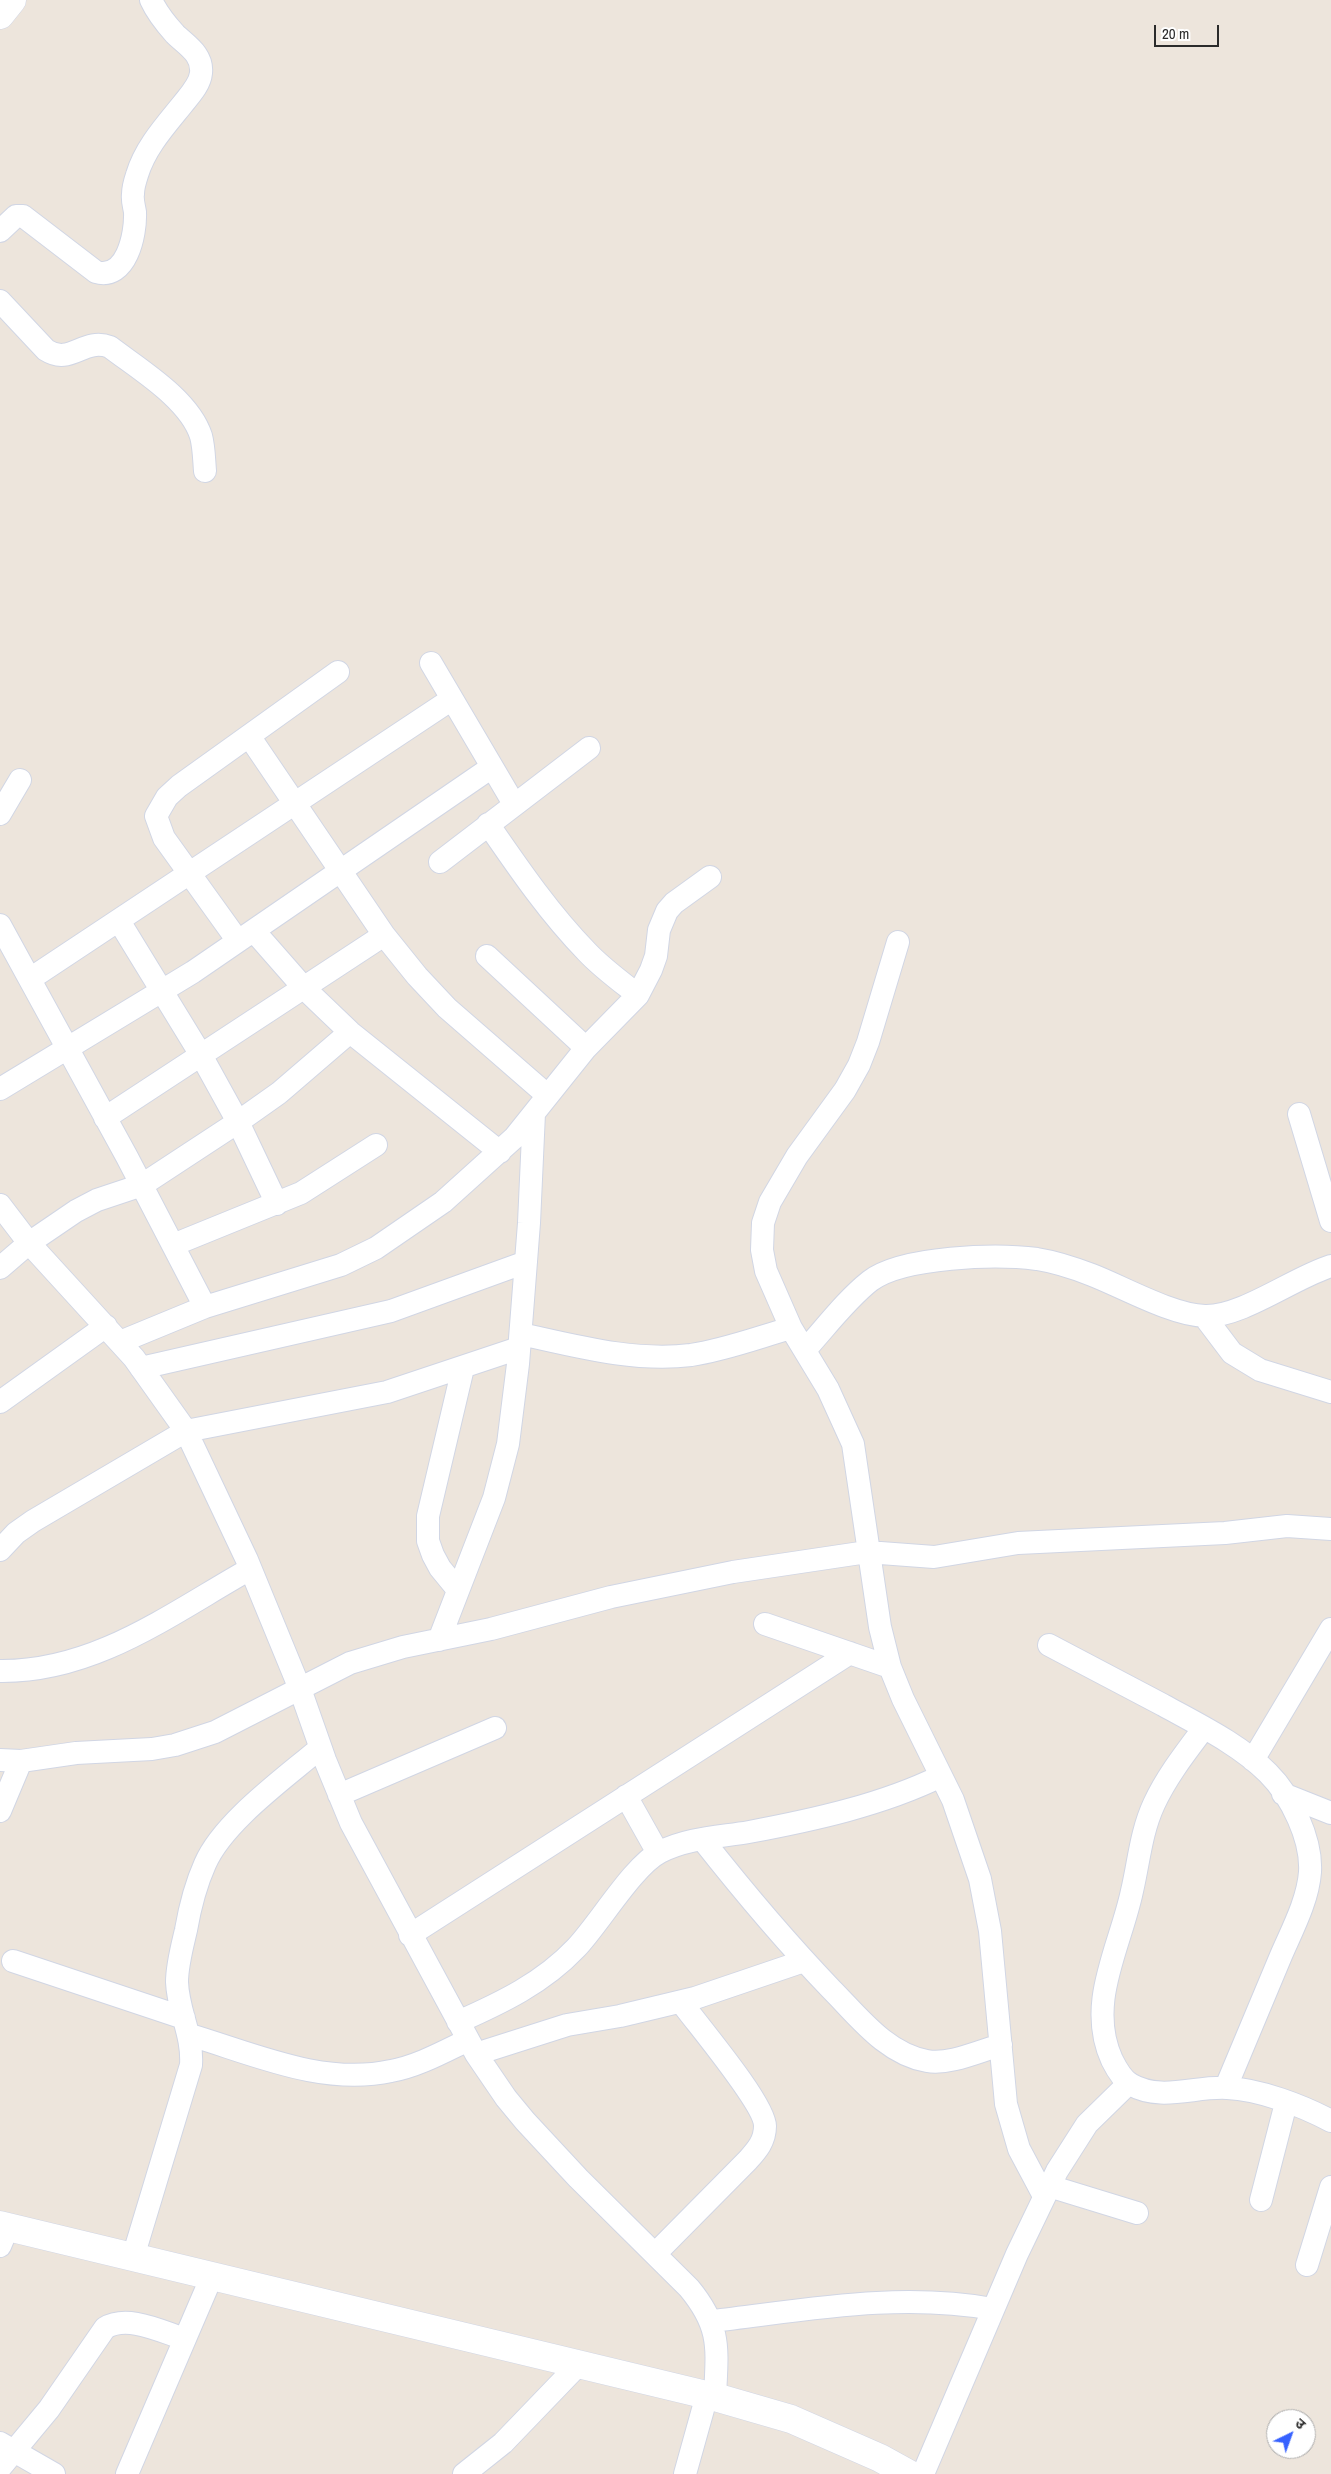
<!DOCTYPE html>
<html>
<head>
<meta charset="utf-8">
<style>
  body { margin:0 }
  #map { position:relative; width:1331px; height:2474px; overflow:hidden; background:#ede5dc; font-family:"Archivo Narrow","Noto Sans Devanagari",sans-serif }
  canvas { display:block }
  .north { position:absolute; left:1266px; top:2409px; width:50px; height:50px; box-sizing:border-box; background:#fff; border:1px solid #aaa; border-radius:50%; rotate:42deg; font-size:14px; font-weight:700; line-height:20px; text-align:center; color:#2b2b2b }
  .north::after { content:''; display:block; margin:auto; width:18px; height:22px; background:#3762ff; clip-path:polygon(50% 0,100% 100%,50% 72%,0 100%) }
  .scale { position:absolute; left:1154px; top:25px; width:65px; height:22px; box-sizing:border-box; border:2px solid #2b2b2b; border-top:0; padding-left:6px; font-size:15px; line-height:18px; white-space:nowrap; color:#2b2b2b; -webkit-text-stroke:4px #fff; paint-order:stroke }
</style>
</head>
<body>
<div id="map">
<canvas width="1331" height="2474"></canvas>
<div class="north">उ</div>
<div class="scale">20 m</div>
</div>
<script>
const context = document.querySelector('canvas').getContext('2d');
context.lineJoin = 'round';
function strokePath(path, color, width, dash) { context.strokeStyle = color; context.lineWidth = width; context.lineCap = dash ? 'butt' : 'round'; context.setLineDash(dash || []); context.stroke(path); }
const minor = new Path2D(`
  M0,231L16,216H23L96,272C126,281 136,235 135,212C134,206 132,200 133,194C133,188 135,181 137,175C145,148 165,126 182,105C189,96 200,85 201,73C203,54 186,45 175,34C165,23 157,13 151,0
  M0,301L46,350C71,366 83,337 110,347C140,370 189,399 201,436C204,447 204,459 205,471
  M431,663L514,804
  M249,736L384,935L417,976L447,1008L547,1095
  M0,814L20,780
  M488,824C519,869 549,913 587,952C602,968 620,981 638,995
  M440,862L589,748
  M119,921L201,1055L238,1122L277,1204
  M0,925L127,1157L205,1307
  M254,931L304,988L350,1032L500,1152
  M238,941L164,838L156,816L167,797L179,786L338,672
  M898,942L868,1042L859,1065L845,1090L797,1156L770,1202L763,1223L762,1250L766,1271L791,1328L828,1389L853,1444L880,1627L890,1667L903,1699L953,1800L980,1879L990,1931L1006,2104L1019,2149L1044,2196
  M487,956L586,1048
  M30,979L452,699
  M0,1089L193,972L492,767
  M1299,1114L1331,1221
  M105,1118L384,935
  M0,1205L29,1243L134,1358L186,1431L247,1560L300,1689L325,1760L351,1823L476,2054L506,2098L525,2121L578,2178L689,2288C722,2328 717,2349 715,2397
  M173,1245L301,1193L376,1145
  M0,1268L29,1243L76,1211L97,1200L142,1185L238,1122L279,1093L350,1032
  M1204,1316L1232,1353L1260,1370L1331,1392
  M521,1334C576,1346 634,1362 691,1355C725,1350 759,1337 791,1328
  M120,1342L205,1307L341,1265L376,1248L443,1202L514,1138L586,1048L638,995L651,970L656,956L659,930L667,911L674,903L710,877
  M805,1350C826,1327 846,1300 870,1281C903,1256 997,1254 1037,1259C1056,1262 1074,1268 1092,1275C1123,1287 1172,1315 1205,1316C1242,1317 1293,1278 1331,1266
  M141,1368L391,1311L526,1262
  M0,1402L106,1326
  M0,1550L16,1533L33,1521L186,1431L387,1392L519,1348
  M458,1590L440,1568L433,1555L428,1541V1516L463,1368
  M765,1624L890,1667
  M439,1640L494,1498L508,1444L518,1364L529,1223L534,1113
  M1049,1645C1087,1665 1125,1685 1163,1705C1199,1725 1239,1744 1268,1773C1291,1796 1312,1839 1310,1872C1308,1901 1291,1932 1280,1958C1262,2001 1244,2044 1226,2087
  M0,1671C95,1672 170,1614 250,1569
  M1204,1728C1186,1752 1167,1776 1154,1804C1141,1832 1139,1861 1132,1891C1120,1948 1086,2003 1112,2060C1116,2068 1122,2079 1130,2084C1161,2102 1194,2086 1227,2088C1259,2089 1303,2106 1331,2121
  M0,1760L21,1761L76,1753L152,1749L175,1745L215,1732L350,1663L403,1647L491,1629L611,1597L733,1572L867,1552L934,1557L1018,1543L1225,1533L1287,1526L1331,1529
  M1253,1760L1331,1629
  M1283,1794L1331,1813
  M339,1795L495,1728
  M626,1796L658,1853
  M0,1811L21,1761
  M702,1839C743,1891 785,1941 831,1989C858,2016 886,2054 927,2061C950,2065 979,2051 1001,2045
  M410,1935L850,1653
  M13,1961L184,2018
  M458,2022C501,2003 543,1983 576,1948C599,1924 633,1866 660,1852C687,1838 719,1837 749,1832C813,1820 882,1805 941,1776
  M190,2035C254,2054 323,2086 391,2071C418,2066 443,2052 468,2040
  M476,2054L567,2025L620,2016L695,1998L804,1961
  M1049,2186L1137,2213
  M1261,2200L1286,2103
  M0,2246L8,2227
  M655,2254L748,2160C757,2150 765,2141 765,2126C765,2104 697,2024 681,2002
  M133,2257L191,2065C193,2034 178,2012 177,1982C177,1965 182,1947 186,1930C190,1907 196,1884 205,1864C223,1822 285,1778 320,1748
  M1307,2265L1331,2187
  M712,2321C807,2310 898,2292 993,2309
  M0,2443L54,2474
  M0,2468L49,2409L105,2328C128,2314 162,2332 185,2339
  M127,2474L212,2276
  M464,2474L503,2443L580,2363
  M685,2474L707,2395
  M923,2474L1017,2254L1057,2171L1087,2124L1129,2083`);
const tertiary = new Path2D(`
  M0,15L12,0`);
const secondary = new Path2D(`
  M0,2225L715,2397L791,2419L880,2458L909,2474`);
strokePath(minor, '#d1d6e4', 24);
strokePath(tertiary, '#d1d6e4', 29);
strokePath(secondary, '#d1d6e4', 29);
strokePath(minor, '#fff', 22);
strokePath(tertiary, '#fff', 28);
strokePath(secondary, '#fff', 28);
</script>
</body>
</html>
